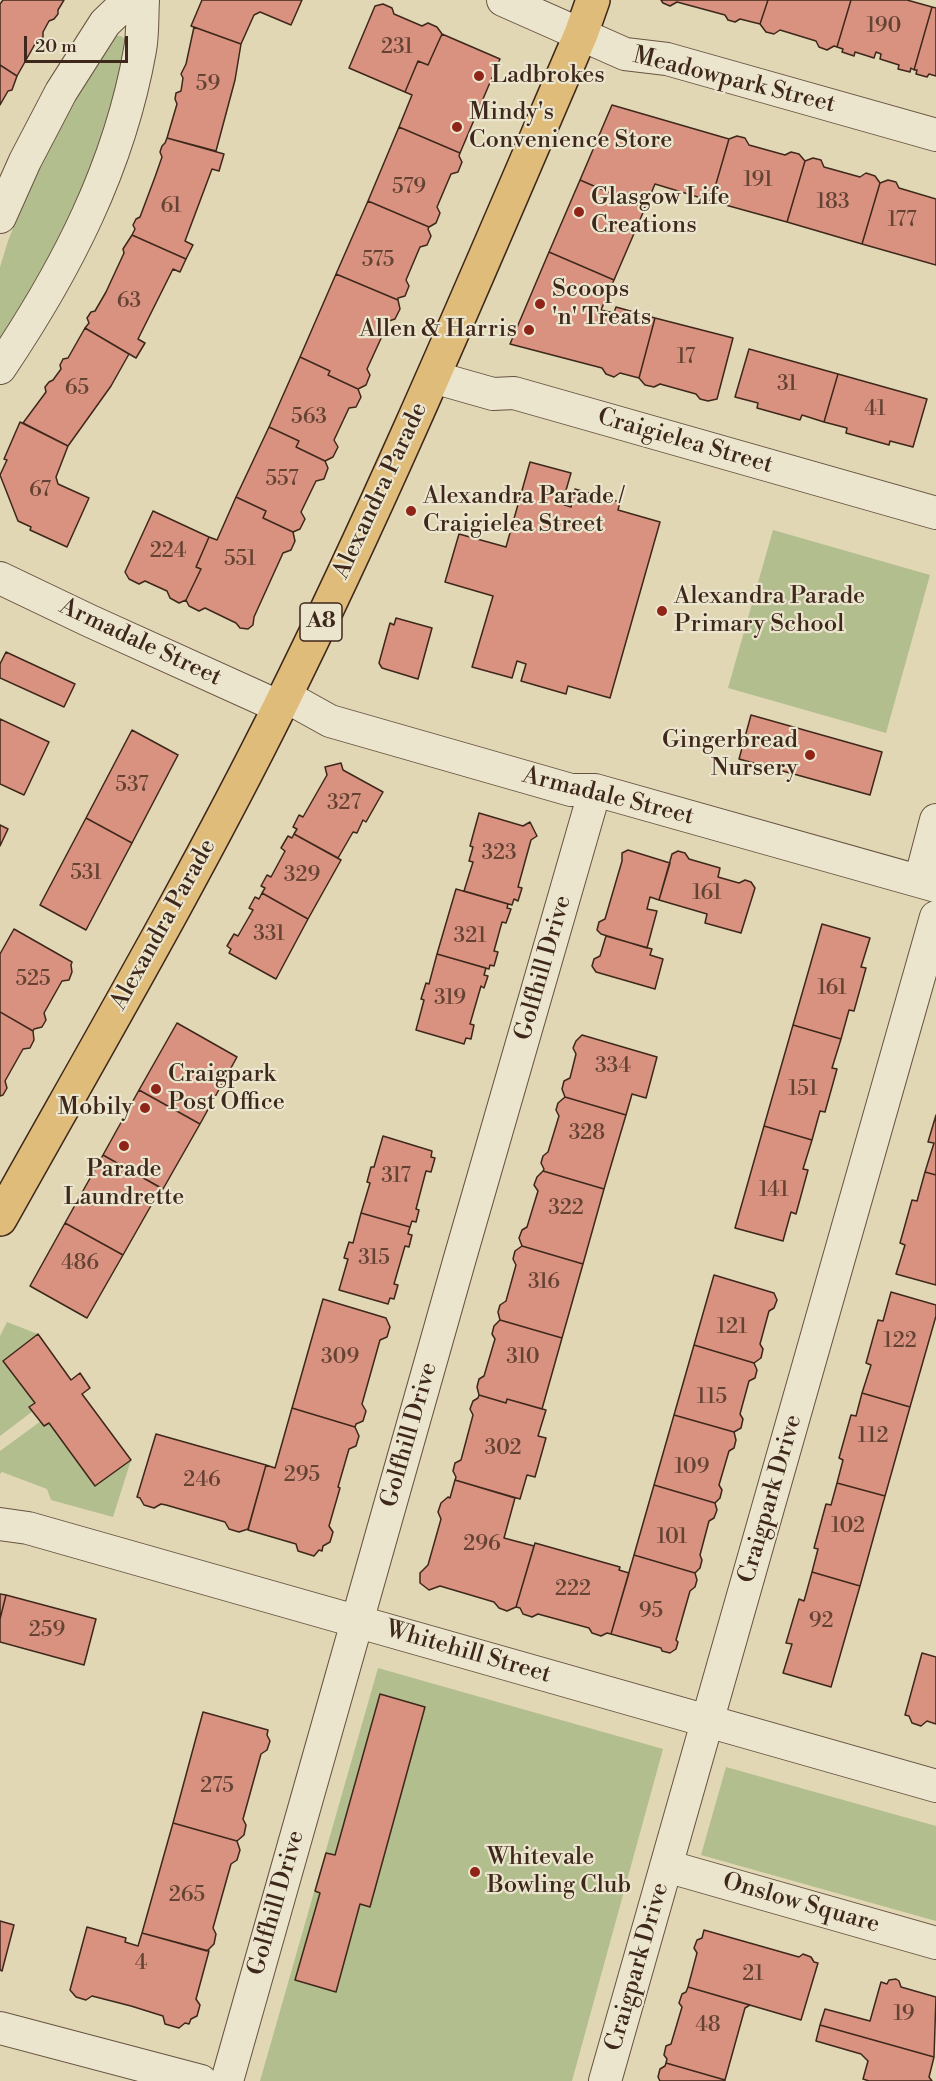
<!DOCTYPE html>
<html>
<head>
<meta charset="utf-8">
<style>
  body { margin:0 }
  #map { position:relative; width:936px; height:2081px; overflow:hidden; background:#e1d7b4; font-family:"Libre Bodoni",serif }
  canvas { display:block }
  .scale { position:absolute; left:24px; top:36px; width:104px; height:27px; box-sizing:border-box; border:3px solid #3e271b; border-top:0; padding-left:8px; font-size:18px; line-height:21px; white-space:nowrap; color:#3e271b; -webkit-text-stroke:4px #ece5ce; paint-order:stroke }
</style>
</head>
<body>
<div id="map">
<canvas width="936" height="2081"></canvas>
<div class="scale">20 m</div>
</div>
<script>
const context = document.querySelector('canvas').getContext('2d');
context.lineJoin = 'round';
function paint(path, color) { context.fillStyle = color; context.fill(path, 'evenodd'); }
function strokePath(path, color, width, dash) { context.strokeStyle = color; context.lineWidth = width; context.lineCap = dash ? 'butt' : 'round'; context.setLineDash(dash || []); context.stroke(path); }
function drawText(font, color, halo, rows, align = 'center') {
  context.font = font + ' "Libre Bodoni",serif'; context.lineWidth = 4.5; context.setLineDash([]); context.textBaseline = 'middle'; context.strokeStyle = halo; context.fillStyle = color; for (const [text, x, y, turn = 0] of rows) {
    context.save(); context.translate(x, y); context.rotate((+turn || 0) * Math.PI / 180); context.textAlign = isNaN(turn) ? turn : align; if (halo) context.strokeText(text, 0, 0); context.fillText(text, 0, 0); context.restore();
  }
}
const green = new Path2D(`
  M116,36H121L125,39L126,44C109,119 85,191 50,259C35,287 16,314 0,341V267L8,241L29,188L53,136L81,87Z
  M773,530L930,575L886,733L728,688Z
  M7,1322L38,1334L3,1361L35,1403L33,1411L0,1436V1336Z
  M41,1421L49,1423L95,1486L131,1460L113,1517L51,1500L47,1489L2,1472L0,1474V1451Z
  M378,1668L663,1749L572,2081H260Z
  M726,1767L936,1826V1921L701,1855Z`);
const building = new Path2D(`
  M3,0H64L58,10V14L54,19L49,21L43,32V37L40,42L35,44L17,76L0,65V4Z
  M202,0H302L291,25L260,12L254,15L241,44L191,26Z
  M661,0H768L760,24L740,19L735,22L728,20L725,15L677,2L670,6L663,3Z
  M768,0H851L837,47L834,46L827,50L819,47L816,41L780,30L774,34L766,32L760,24Z
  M851,0H907L932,7L914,70L911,68L910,72L898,69L899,65L880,59L881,54L876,52L874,58L855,52L854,56L842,52L843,49L837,47Z
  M383,4L392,8L394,14L422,26L428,23L437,27L442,34L428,65L418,61L405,92L349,68L375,6Z
  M932,7L936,8V76L929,74L927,77L916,74L917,70H914Z
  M194,27L241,44L235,80L216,151L167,138L177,104L175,99L176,93L181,91L183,78L181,74L186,64Z
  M442,34L500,59L460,153L399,127L412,95L405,92L418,61L428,65Z
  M0,65L17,76L12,90L8,91L0,105Z
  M612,105L729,139L711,201L655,184L645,208L580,180Z
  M399,127L460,153L459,156L462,162L458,172L451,174L437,207L440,213L436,223L429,227L368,201Z
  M737,136L745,138L749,145L785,155L791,152L799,154L805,161L787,222L711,201L729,139Z
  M167,138L224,154L219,171L212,169L185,241L193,245L186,259L132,235L135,229L133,225L136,219L140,217L155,177L162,157L160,152L162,146L165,143Z
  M813,158L821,160L824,167L860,177L866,173L875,176L880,183L862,244L787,222L805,161Z
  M580,180L645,208L614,280L549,252Z
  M888,180L896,182L899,188L936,199V265L862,244L880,183Z
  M368,201L429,227L428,229L431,236L427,245L420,247L406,280L409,286L405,296L398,298V300L336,274Z
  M132,235L186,259L180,272L173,269L138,339L145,343L136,358L85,328L89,323L87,318L91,312L95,311L106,292L124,253L123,249Z
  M549,252L614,280L601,310L614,313L616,307L655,318L639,378L620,373L614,377L606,374L602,368L510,344Z
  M336,274L398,300L400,309L395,319L389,321L367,369L370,375L366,385L358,389L328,375L330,371L300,357Z
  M655,318L733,338L717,399L708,401L700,399L696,394L660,384L654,387L645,385L639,378Z
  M85,328L129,354L111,386L68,446L23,423L46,392L45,387L49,382L53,380L61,369L60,365L63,359L68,358Z
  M749,349L838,374L824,422L802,415L800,420L757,408L758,403L735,397Z
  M300,357L330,371L328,375L358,389L361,397L356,407L349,408L334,440L338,447L333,457L325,461L296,447L299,441L269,427Z
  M838,374L927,399L913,447L890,441L889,445L846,433L847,428L824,422Z
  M20,422L68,446L56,477L58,484L89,498L67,547L30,530L31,527L18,521L0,475L7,460L4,459Z
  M269,427L299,441L296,447L325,461L328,468L324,479L316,481L301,512L305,519L300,529L293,532L263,518L266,511L236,497Z
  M530,462L571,473L562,504L571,507L575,489L620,502L618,510L660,522L610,698L568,686L566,694L521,681L526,664L517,661L512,678L472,667L493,596L445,582L459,534L506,547Z
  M236,497L266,511L263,518L293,532L295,541L291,550L283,553L254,617L253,625L248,629L240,628L236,623L205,608L199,611L189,606L186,600L201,569L196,567L209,537L217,540Z
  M153,511L209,537L196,567L201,569L186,600L179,603L170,598L167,591L145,581L139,584L129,579L125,572Z
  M396,618L432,628L418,679L382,668L379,663L390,623L394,625Z
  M6,652L75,684L64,707L0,678V664Z
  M751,715L882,752L870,795L739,759Z
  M0,719L49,742L24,795L0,784Z
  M132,730L178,755L132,843L86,818Z
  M341,763L343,770L383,792L366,822L363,820L357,833L353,832L338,858L294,834L297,829L293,827L299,815L303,817L327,775L325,767Z
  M479,813L523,826L530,822L537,836L531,840L518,887L522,888L518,901L514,899L512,905L464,891L473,862L469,861L473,847L470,846Z
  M86,818L132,843L86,930L40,905Z
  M0,825L8,829L0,846Z
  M294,834L341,860L308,919L262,893L265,888L261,886L267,875L271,877L285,851L281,848L288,836L292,838Z
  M628,850L670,863L659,900L650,897L647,909L657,911L647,948L601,934L597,930L599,922L605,919L622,861V853Z
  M678,851L685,853L689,859L720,868L718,877L739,883L745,880L751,882L755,888L741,933L705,923L707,914L659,900L672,854Z
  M456,889L508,904L507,908L511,909L506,923L502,922L494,951L498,952L494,966L490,965L489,969L437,954Z
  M262,893L308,919L276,979L229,953L231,949L227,946L234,934L238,936L253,910L249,908L255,897L259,899Z
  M822,924L870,938L861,967L866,968L854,1011L849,1010L841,1039L793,1025Z
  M14,929L72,962L71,965L72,972L69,980L62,981L44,1013L46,1020L42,1027L34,1029L33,1031L0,1012V954Z
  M606,936L652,949L650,955L663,959L655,989L596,972L592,966L594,959L600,956Z
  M437,954L486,968L484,975L488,976L484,988L481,986L470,1024L474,1025L471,1039L466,1038L464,1044L416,1030L424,1000L421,999L426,983L429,984Z
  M0,1012L33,1031L34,1040L30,1048L23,1049L5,1081L7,1088L3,1095L0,1096Z
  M177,1023L237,1057L200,1124L139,1090Z
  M793,1025L841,1039L832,1068L837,1069L825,1112L820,1111L812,1140L764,1126Z
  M582,1035L657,1057L646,1098L632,1094L626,1115L565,1097L562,1089L564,1081L570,1078L576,1054L573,1048L576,1041Z
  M139,1090L200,1124L163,1189L103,1155Z
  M565,1097L626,1115L604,1189L543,1171L544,1169L541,1163L543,1156L548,1152L559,1116L556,1110L558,1103Z
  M936,1115V1175L925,1172L934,1143L928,1142Z
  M764,1126L812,1140L803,1169L808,1170L796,1214L791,1212L783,1241L735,1228Z
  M383,1136L432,1151L431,1157L435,1158L431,1172L426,1171L416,1209L419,1210L416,1222L412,1221L410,1227L361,1213L370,1183L367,1182L371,1167H374Z
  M103,1155L161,1188L123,1255L65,1223Z
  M543,1171L604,1189L583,1264L522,1246L519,1238L522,1230L527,1227L538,1191L534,1185L537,1177Z
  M925,1172L936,1175V1285L896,1274L905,1245L900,1243L912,1200L917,1201Z
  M361,1213L410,1227L408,1234L412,1235L409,1247L405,1246L394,1284L398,1285L394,1299L390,1298L388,1304L339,1290L348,1259L344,1258L349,1242L353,1243Z
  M65,1223L123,1255L87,1318L30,1286Z
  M522,1246L583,1264L562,1338L500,1320L498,1312L500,1305L506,1301L516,1265L513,1259L515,1251Z
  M714,1275L774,1293L777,1300L774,1308L769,1311L760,1344L763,1349L761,1358L754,1363L694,1345Z
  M891,1292L936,1305V1316L910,1407L862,1393L871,1365L866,1363L878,1320L883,1321Z
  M323,1299L386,1318L390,1327L387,1337L380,1340L362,1404L366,1411L363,1421L356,1424L355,1427L292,1408Z
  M500,1320L562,1338L542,1409L507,1399L506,1403L479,1395L477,1387L479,1379L484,1376L495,1339L492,1334L494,1326Z
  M38,1334L71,1380L80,1373L90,1388L82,1394L131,1460L95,1486L49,1423L44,1426L29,1407L35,1403L3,1361Z
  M694,1345L754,1363L757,1370L755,1378L749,1381L740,1414L743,1419L741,1428L734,1432L674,1415Z
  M862,1393L910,1407L885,1496L837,1483L843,1460L839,1458L851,1415L856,1416Z
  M479,1395L506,1403L507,1399L546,1410L538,1436L546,1438L535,1477L527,1475L520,1499L455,1480L456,1477L453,1471L455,1463L461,1460L473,1415L470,1409L473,1401L478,1398Z
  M292,1408L355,1427L359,1436L356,1446L349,1449L338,1487L340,1488L329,1526L333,1532L330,1542L323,1546L322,1551L319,1550L314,1556L298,1551L296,1544L248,1530L266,1465L275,1468Z
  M674,1415L734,1432L736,1440L734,1448L729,1451L719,1485L722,1490L720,1498L715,1503L654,1485Z
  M156,1434L266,1465L248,1529L239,1532L229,1529L225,1522L166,1505L161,1504L154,1508L144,1505L140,1498L137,1497Z
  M455,1480L515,1498L504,1538L534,1546L516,1607L507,1611L499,1608L494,1602L440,1586L429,1590L420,1583V1573L428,1565L441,1519L438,1512L441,1503L448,1497L450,1498Z
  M837,1483L885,1496L860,1586L812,1572L818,1549L814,1548L826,1504L831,1505Z
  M654,1485L715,1503L717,1510L714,1518L709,1521L700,1555L702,1560L700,1568L695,1573L634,1555Z
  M535,1543L620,1567L619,1570L629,1573L611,1634L607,1633L601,1636L592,1633L589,1628L538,1614L532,1617L523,1614L520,1608L516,1607Z
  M634,1555L695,1573L697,1580L695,1587L690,1591L676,1640L678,1642L676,1649L670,1653L662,1651L661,1648L611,1634Z
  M812,1572L860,1586L831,1687L783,1673L792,1644L786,1643L799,1599L804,1601Z
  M0,1594L6,1595L0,1619Z
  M6,1595L96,1619L84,1665L0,1642V1619Z
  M922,1653L936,1657V1724L927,1721L921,1726L912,1723L909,1716L905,1715Z
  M380,1694L425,1707L370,1907L360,1904L336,1992L295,1980L320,1893L315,1891L326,1853L335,1855Z
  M203,1712L268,1730L267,1735L270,1741L267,1750L261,1754L243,1819L246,1825L244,1835L237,1841L173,1823Z
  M173,1823L237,1841L240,1850L237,1860L231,1864L213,1928L216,1934L214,1944L207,1951L142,1933Z
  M0,1921L14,1925L2,1971L0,1970Z
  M87,1927L126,1938L125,1942L138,1946L142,1933L209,1951L196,1999L200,2005L197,2016L191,2019L189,2024L185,2023L179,2028L165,2024L163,2016L131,2006L92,1996L86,2000L76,1997L70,1990Z
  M704,1930L799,1957L803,1954L811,1957L814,1962L818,1963L801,2020L688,1987L697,1953L694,1948L697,1940L702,1938Z
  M896,1979L899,1981L901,1987L936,1997L934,2057L820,2025L825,2009L870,2021L881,1982L887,1984L889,1980Z
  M688,1987L750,2005L745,2008L725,2080L666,2063L667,2059L664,2055L666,2046L671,2044L682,2007L679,2003L682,1994L686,1992Z
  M820,2025L934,2057L929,2077L932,2081H869L863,2079L868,2061L861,2054L816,2041Z
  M666,2063L725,2080V2081H660L658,2077L660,2069L665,2066Z`);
const minor = new Path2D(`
  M503,0L625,54L667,59L936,135
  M0,217L25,161L61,92L105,23L129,0
  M0,368C66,270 119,168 140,50C143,34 142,17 143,0
  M433,377L493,394L514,393L936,513
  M0,578L90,621L280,707
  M285,696L330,721L571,790H595L936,886
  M920,881L936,820
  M0,1524L28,1528L936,1786
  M666,1866L936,1943
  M0,2028L201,2081
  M227,2081L460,1258L595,790
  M605,2081L936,917`);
const primary = new Path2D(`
  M0,1219C95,1049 193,881 280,706C389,487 484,259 581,34L593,0`);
const markers = [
  [479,76,6,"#8f2418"],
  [457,127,6,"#8f2418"],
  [579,212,6,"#8f2418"],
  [540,304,6,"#8f2418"],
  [529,330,6,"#8f2418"],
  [411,511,6,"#8f2418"],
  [662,611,6,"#8f2418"],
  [810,755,6,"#8f2418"],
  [156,1089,6,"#8f2418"],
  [145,1108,6,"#8f2418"],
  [124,1146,6,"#8f2418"],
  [475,1872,6,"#8f2418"]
];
const numberNames = [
  ["190",884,27],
  ["231",397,48],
  ["59",208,85],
  ["191",758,181],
  ["579",409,188],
  ["183",833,203],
  ["61",171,207],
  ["177",902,221],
  ["575",378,261],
  ["63",129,302],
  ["17",686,358],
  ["31",787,385],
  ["65",77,389],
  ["41",875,410],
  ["563",309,418],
  ["557",282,480],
  ["67",40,491],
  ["224",168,552],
  ["551",240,560],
  ["537",132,786],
  ["327",344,804],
  ["323",499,854],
  ["531",86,874],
  ["329",302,876],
  ["161",707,894],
  ["331",269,935],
  ["321",470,937],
  ["525",33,980],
  ["161",832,989],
  ["319",450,999],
  ["334",613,1067],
  ["151",803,1090],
  ["328",587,1134],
  ["317",396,1177],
  ["141",774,1191],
  ["322",566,1209],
  ["315",374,1259],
  ["486",80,1264],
  ["316",544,1283],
  ["121",732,1328],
  ["122",900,1342],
  ["309",340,1358],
  ["310",523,1358],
  ["115",712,1398],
  ["112",873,1437],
  ["302",503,1449],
  ["109",692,1468],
  ["295",302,1476],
  ["246",202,1481],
  ["102",848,1527],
  ["101",672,1538],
  ["296",482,1545],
  ["222",573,1590],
  ["95",651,1612],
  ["92",821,1622],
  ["259",47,1631],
  ["275",217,1787],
  ["265",187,1896],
  ["4",141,1964],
  ["21",753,1975],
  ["19",904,2015],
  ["48",708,2026]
];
const shields = [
  [321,622,42]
];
const shieldNames = [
  ["A8",321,622]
];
const poiNames = [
  ["Ladbrokes",491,76],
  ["Mindy's",469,113],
  ["Convenience Store",469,141],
  ["Glasgow Life",591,198],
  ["Creations",591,226],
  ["Scoops",552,290],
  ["'n' Treats",552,318],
  ["Allen & Harris",517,330,"right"],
  ["Alexandra Parade /",423,497],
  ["Craigielea Street",423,525],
  ["Alexandra Parade",674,597],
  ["Primary School",674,625],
  ["Gingerbread",798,741,"right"],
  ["Nursery",798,769,"right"],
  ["Craigpark",168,1075],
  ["Post Office",168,1103],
  ["Mobily",133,1108,"right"],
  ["Parade",124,1170,"center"],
  ["Laundrette",124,1198,"center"],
  ["Whitevale",487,1858],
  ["Bowling Club",487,1886]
];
const streetNames = [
  ["Meadowpark Street",734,81,14],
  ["Craigielea Street",685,442,16],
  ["Alexandra Parade",381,491,-65],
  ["Armadale Street",140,643,25],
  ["Armadale Street",608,797,14],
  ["Alexandra Parade",164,925,-61],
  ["Golfhill Drive",544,968,-74],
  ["Golfhill Drive",410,1435,-74],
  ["Craigpark Drive",771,1499,-74],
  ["Whitehill Street",468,1653,16],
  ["Golfhill Drive",277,1903,-74],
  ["Onslow Square",801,1904,16],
  ["Craigpark Drive",638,1967,-74]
];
paint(green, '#b2be8e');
paint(building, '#d8927f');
strokePath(building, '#3e271b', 1.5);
strokePath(minor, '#675341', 34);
strokePath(primary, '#3e271b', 36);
strokePath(minor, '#ece5ce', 32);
strokePath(primary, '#e0bc7a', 33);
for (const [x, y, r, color] of markers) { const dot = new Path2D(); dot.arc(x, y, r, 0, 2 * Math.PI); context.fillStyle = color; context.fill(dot); strokePath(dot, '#ece5ce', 2); }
drawText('21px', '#644234', null, numberNames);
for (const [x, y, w] of shields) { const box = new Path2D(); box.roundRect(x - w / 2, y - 19, w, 38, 4.5); context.fillStyle = '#ece5ce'; context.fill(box); strokePath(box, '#3e271b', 1.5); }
drawText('bold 22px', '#3e271b', null, shieldNames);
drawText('24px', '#3e271b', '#ece5ce', poiNames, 'left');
drawText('24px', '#3e271b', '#ece5ce', streetNames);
</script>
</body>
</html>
